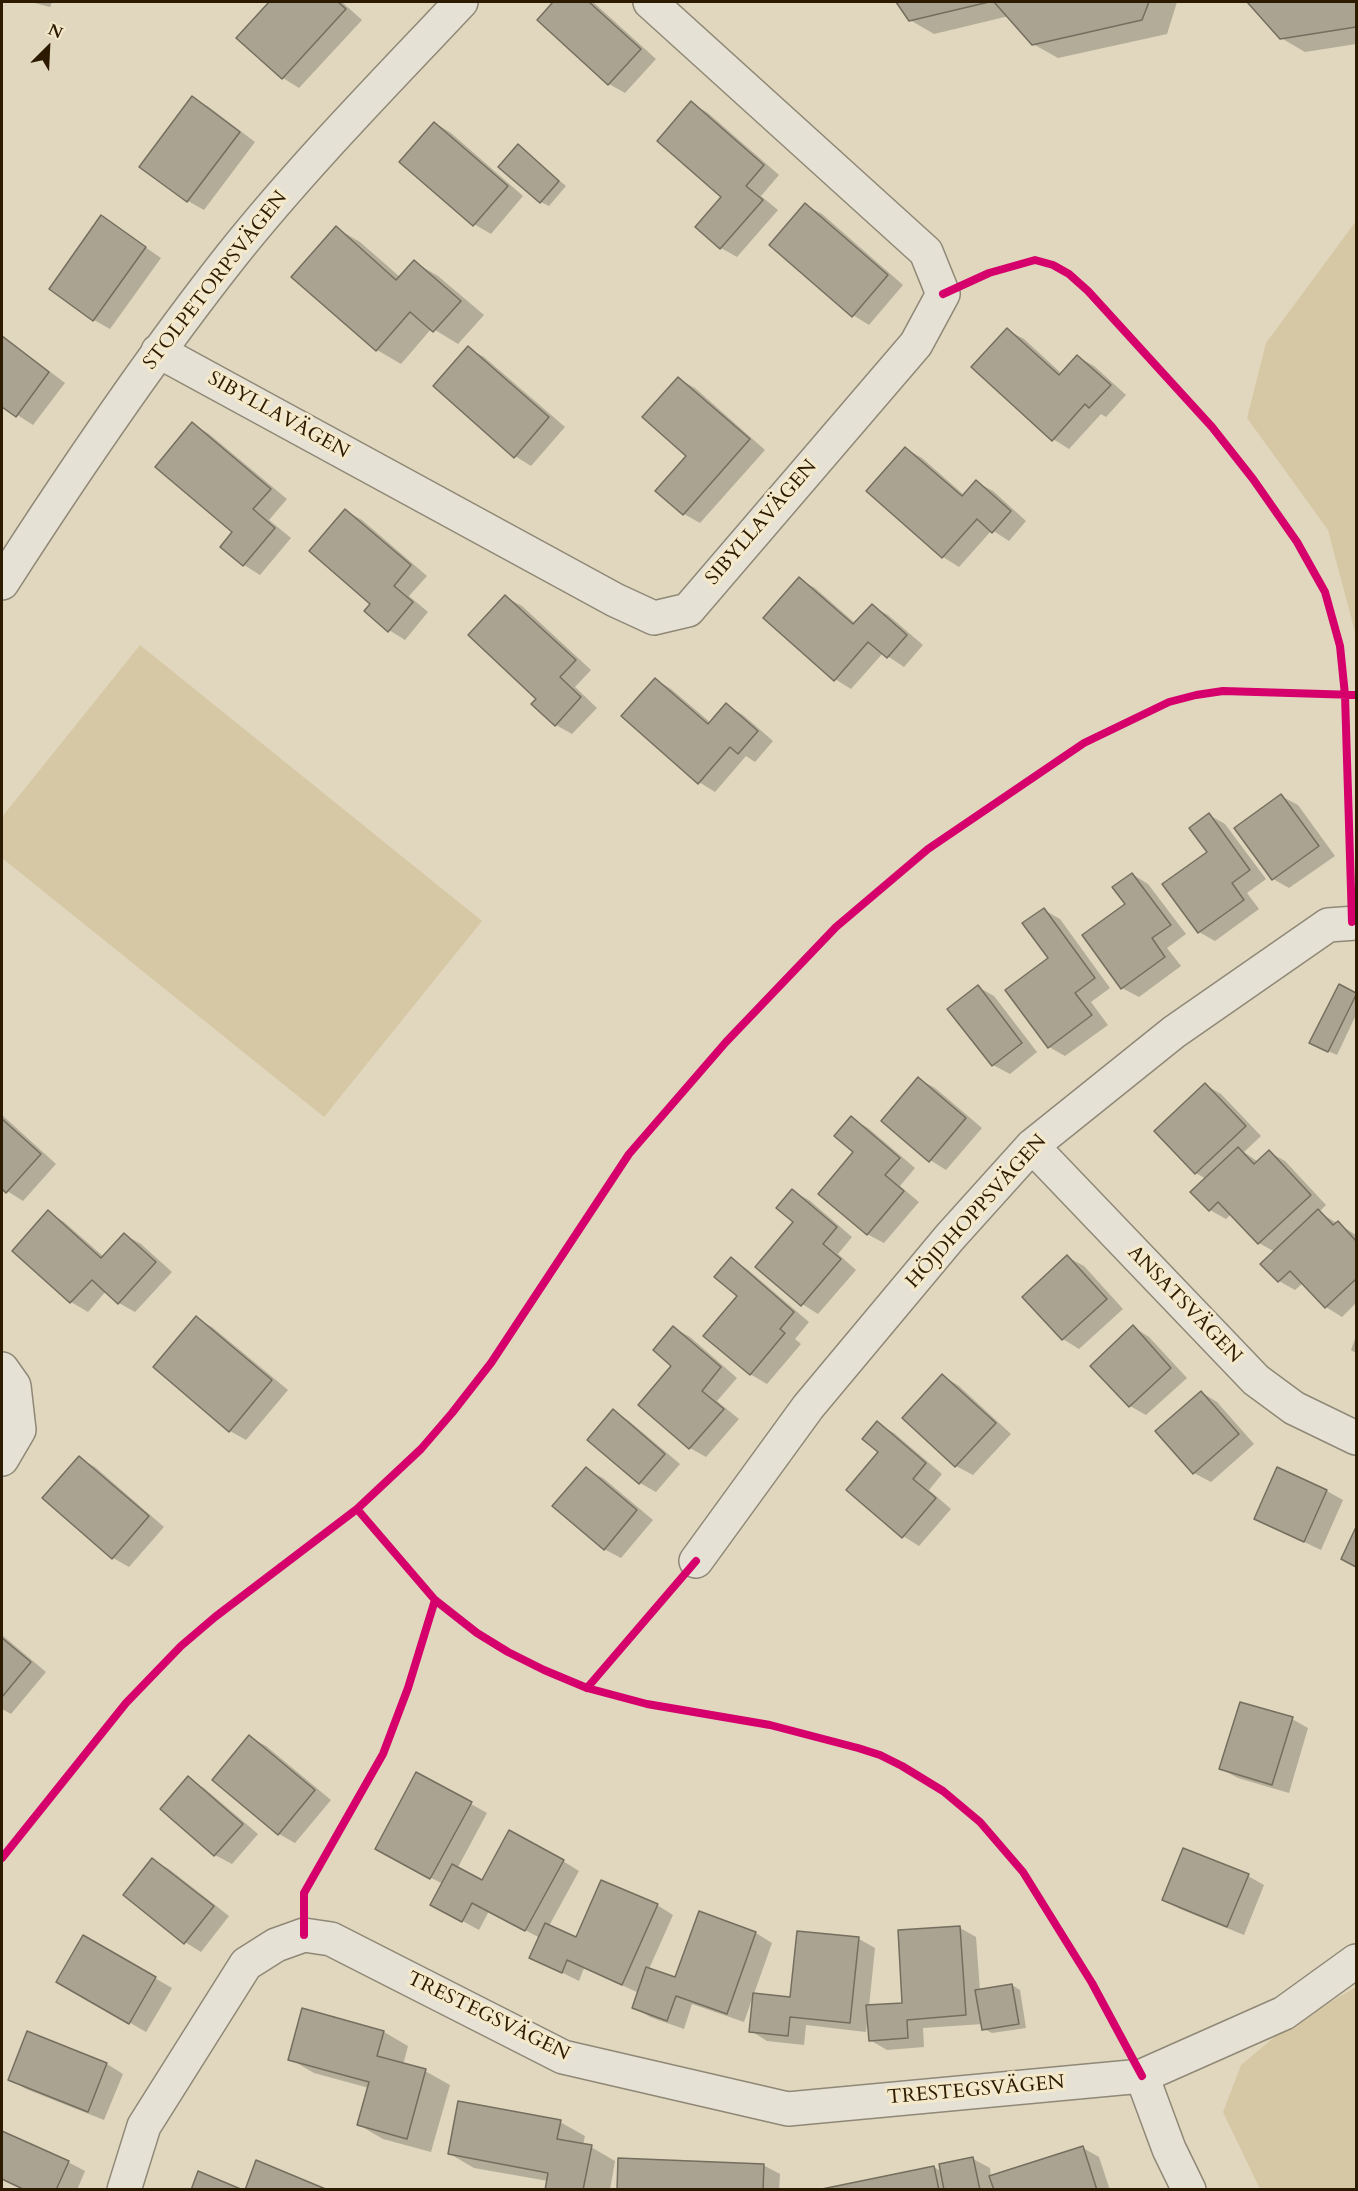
<!DOCTYPE html>
<html>
<head>
<meta charset="utf-8">
<style>
  body { margin:0 }
  #map { position:relative; width:1358px; height:2191px; overflow:hidden; background:#e0d7be; font-family:Cardo,serif }
  canvas { display:block }
  .frame { position:absolute; inset:0; border:3px solid #2c1a01; pointer-events:none }
  .north { position:absolute; left:18px; top:18px; width:60px; height:60px; -webkit-text-stroke:4px #f5e9cb; paint-order:stroke; rotate:24deg; font-size:16px; font-weight:700; line-height:24px; text-align:center; color:#2c1a01 }
  .north::after { content:''; display:block; margin:auto; width:21px; height:27px; background:#2c1a01; clip-path:polygon(50% 0,100% 100%,50% 72%,0 100%) }
</style>
</head>
<body>
<div id="map">
<canvas width="1358" height="2191"></canvas>
<div class="frame"></div>
<div class="north">N</div>
</div>
<script>
const context = document.querySelector('canvas').getContext('2d');
context.lineJoin = 'round';
function paint(path, color) { context.fillStyle = color; context.fill(path, 'evenodd'); }
function strokePath(path, color, width, dash) { context.strokeStyle = color; context.lineWidth = width; context.lineCap = dash ? 'butt' : 'round'; context.setLineDash(dash || []); context.stroke(path); }
function drawText(font, color, halo, rows, align = 'center') {
  context.font = font + ' Cardo,serif'; context.lineWidth = 6; context.setLineDash([]); context.textBaseline = 'middle'; context.strokeStyle = halo; context.fillStyle = color; for (const [text, x, y, turn = 0] of rows) {
    context.save(); context.translate(x, y); context.rotate((+turn || 0) * Math.PI / 180); context.textAlign = isNaN(turn) ? turn : align; if (halo) context.strokeText(text, 0, 0); context.fillText(text, 0, 0); context.restore();
  }
}
const green = new Path2D(`
  M1356,221V636L1328,530L1247,418L1266,343Z
  M140,645L482,921L324,1117L2,858V817Z
  M1356,1987V2189H1260L1223,2112L1241,2065L1284,2029Z`);
const shadow = new Path2D(`
  M31,2H52L50,7Z
  M271,2H342L362,20L299,88L283,78L238,38Z
  M555,2H593L656,59L625,93L609,84L539,20Z
  M898,2H1177L1167,34L1058,58L1033,44L1009,16L934,34L910,20Z
  M1249,2H1356V44L1305,52L1281,38Z
  M193,98L209,107L255,142L204,210L188,201L142,166Z
  M691,103L708,113L779,175L761,196L778,210L737,257L721,248L723,197Z
  M435,123L451,133L523,196L491,234L474,224Z
  M518,146L566,186L549,206L541,202Z
  M805,205L822,214L903,285L869,325L853,315Z
  M102,217L161,258L110,329L94,320Z
  M336,228L360,242L400,277L414,262L438,276L484,315L458,344L432,328L401,364L377,350Z
  M1007,330L1024,339L1062,374L1078,357L1094,366L1126,395L1106,417L1101,414L1069,449L1053,439Z
  M2,335L65,383L33,425L2,405Z
  M468,348L484,357L565,427L531,466L515,456Z
  M679,379L695,388L765,450L700,523L684,514L657,491L688,456Z
  M193,424L209,434L287,499L269,520L291,538L260,575L244,565L235,532Z
  M906,449L922,458L964,495L976,482L993,491L1026,521L1009,541L992,530L959,567L943,557L868,491Z
  M346,511L362,520L427,576L409,596L428,612L405,640L389,630L372,604Z
  M799,579L815,588L856,624L872,606L888,615L923,645L904,667L883,653L851,689L835,679Z
  M505,597L522,606L591,670L575,687L597,708L572,734L556,725L538,698Z
  M655,679L671,689L711,723L726,705L743,715L773,741L755,762L746,756L715,792L699,782Z
  M1281,796L1298,805L1335,856L1289,888L1273,879Z
  M1209,815L1225,824L1266,879L1247,893L1259,909L1215,941L1199,932L1209,852Z
  M1132,874L1148,884L1186,934L1167,948L1181,966L1139,997L1122,988L1127,904Z
  M1044,910L1060,919L1110,988L1091,1002L1108,1025L1065,1056L1049,1047L1050,959Z
  M1339,986L1356,995V1015L1337,1055L1319,1047Z
  M978,987L994,996L1037,1052L1010,1074L993,1065Z
  M919,1079L935,1088L982,1128L946,1170L930,1160Z
  M1205,1085L1221,1094L1261,1136L1244,1152L1258,1162L1269,1152L1285,1161L1326,1205L1319,1212L1356,1235V1303L1342,1317L1326,1307L1303,1283L1295,1290L1279,1281L1275,1252L1259,1243L1231,1214L1226,1219L1210,1210L1206,1179L1196,1173Z
  M2,1115L56,1164L23,1201L4,1189L2,1191Z
  M851,1118L868,1128L915,1168L900,1186L919,1202L884,1243L867,1234Z
  M792,1191L809,1200L852,1237L838,1254L856,1270L818,1314L802,1304Z
  M48,1212L64,1222L104,1257L125,1235L141,1244L172,1272L135,1312L119,1303L106,1291L88,1312L71,1302L14,1250Z
  M1067,1257L1084,1266L1123,1309L1079,1349L1063,1339Z
  M731,1259L747,1269L809,1322L795,1339L801,1344L767,1384L750,1374L739,1296Z
  M196,1318L212,1327L288,1390L246,1440L230,1431Z
  M1133,1327L1149,1337L1187,1378L1146,1415L1130,1406Z
  M674,1328L690,1337L737,1378L717,1401L739,1419L706,1457L690,1448L673,1366Z
  M1356,1336V1353L1351,1350Z
  M943,1376L959,1386L1011,1434L973,1475L956,1466L904,1418Z
  M1201,1392L1217,1402L1254,1444L1211,1482L1194,1473Z
  M613,1411L629,1421L680,1464L656,1492L640,1483L589,1440Z
  M877,1423L894,1433L942,1474L929,1490L951,1509L919,1546L903,1536L881,1452Z
  M79,1458L95,1467L164,1527L129,1567L113,1558Z
  M586,1469L603,1478L653,1520L621,1558L604,1549Z
  M1327,1491L1343,1500L1321,1550L1256,1519Z
  M1356,1530V1567L1343,1559Z
  M2,1635L46,1672L11,1714L2,1709Z
  M1292,1719L1308,1728L1289,1793L1238,1778L1221,1769Z
  M250,1737L266,1746L331,1800L295,1843L279,1834Z
  M188,1778L204,1788L258,1834L232,1864L215,1855L162,1808Z
  M471,1804L487,1813L457,1869L483,1882L563,1861L579,1871L549,1926L577,1939L657,1905L673,1915L649,1969L676,1979L700,1913L756,1933L772,1943L744,2022L692,2004L684,2029L650,2017L634,2007L639,1993L584,1968L579,1981L531,1957L540,1938L489,1911L479,1930L448,1913L443,1884L393,1858Z
  M152,1860L169,1869L229,1916L201,1952L185,1942Z
  M1248,1876L1264,1885L1244,1935L1180,1909L1164,1900Z
  M960,1928L976,1937L980,1991L1012,1985L1020,1990L1026,2028L992,2033L984,2029L983,2024L923,2028L924,2047L887,2050L870,2040L869,2022H867L866,2032L806,2025L804,2045L767,2041L751,2031L859,1939L875,1948L869,2007L904,2005Z
  M84,1937L172,1988L146,2032L58,1981Z
  M303,2010L384,2032L408,2046L403,2065L425,2071L450,2085L431,2152L383,2139L359,2125L369,2088L314,2073L290,2059Z
  M28,2033L107,2064L123,2074L104,2120L26,2089L10,2079Z
  M560,2122L585,2136L583,2145L591,2147L615,2161L610,2190H546L548,2181L474,2168L450,2154Z
  M2,2133L68,2162L85,2171L77,2190H23L2,2180Z
  M1083,2148L1099,2157L1110,2190H824L934,2167L942,2172L973,2159L990,2168L991,2177Z
  M763,2165L780,2174L779,2190H618Z`);
const building = new Path2D(`
  M269,2H338L346,9L282,79L236,38Z
  M553,2H589L641,49L608,85L537,20Z
  M896,2H989L909,21Z
  M994,2H1149L1142,20L1032,45Z
  M1247,2H1356V27L1280,39Z
  M192,96L240,132L187,202L139,167Z
  M691,101L764,165L746,186L763,200L720,249L695,227L721,197L657,141Z
  M434,122L508,186L473,226L399,162Z
  M518,144L559,181L540,203L498,167Z
  M805,203L888,275L852,317L769,245Z
  M101,215L146,247L93,321L49,289Z
  M336,226L396,280L414,260L461,301L433,332L410,312L376,351L291,277Z
  M1007,328L1059,375L1077,355L1111,385L1089,408L1085,404L1052,441L971,367Z
  M2,336L49,372L16,417L2,407Z
  M468,346L549,417L514,458L433,386Z
  M678,377L750,439L683,515L655,491L686,456L642,417Z
  M192,422L271,489L253,509L275,528L243,566L220,547L232,532L155,467Z
  M905,447L962,496L976,480L1011,511L992,533L977,519L942,558L866,491Z
  M345,509L411,565L394,586L413,602L388,632L364,611L370,604L309,551Z
  M799,577L853,624L872,604L907,635L887,658L868,642L834,681L763,618Z
  M505,595L576,660L560,677L581,697L555,726L531,704L536,699L468,635Z
  M655,678L708,724L726,703L758,731L738,754L730,747L698,784L621,716Z
  M1281,794L1319,846L1272,880L1234,828Z
  M1209,813L1250,870L1232,883L1244,900L1198,933L1162,884L1207,852L1189,828Z
  M1132,873L1171,925L1152,938L1165,957L1121,989L1082,935L1125,904L1112,887Z
  M1044,908L1095,978L1075,993L1092,1015L1048,1048L1005,990L1048,958L1022,923Z
  M1339,984L1356,993V995L1328,1052L1309,1043Z
  M978,985L1022,1043L992,1066L947,1009Z
  M918,1077L966,1118L929,1162L881,1121Z
  M1205,1083L1246,1126L1195,1174L1154,1131Z
  M851,1116L900,1158L885,1175L904,1191L867,1235L818,1194L853,1152L834,1136Z
  M2,1119L41,1154L6,1193L2,1189Z
  M1238,1147L1254,1164L1269,1150L1311,1195L1258,1244L1218,1202L1209,1211L1190,1192Z
  M792,1189L837,1227L823,1244L841,1259L801,1306L755,1267L793,1222L776,1208Z
  M1318,1209L1333,1225L1338,1221L1356,1241V1279L1325,1308L1290,1271L1278,1282L1260,1264Z
  M48,1210L101,1258L124,1233L156,1262L118,1304L92,1280L70,1303L12,1251Z
  M1067,1255L1107,1299L1062,1340L1022,1297Z
  M731,1257L794,1312L780,1329L785,1333L750,1375L703,1336L737,1296L714,1277Z
  M196,1316L272,1380L229,1432L153,1367Z
  M1133,1325L1171,1368L1129,1407L1090,1366Z
  M673,1326L721,1367L702,1391L724,1409L689,1449L638,1405L671,1366L653,1350Z
  M942,1374L996,1423L955,1467L902,1418Z
  M1201,1391L1239,1434L1193,1474L1155,1431Z
  M613,1409L665,1454L639,1484L587,1440Z
  M877,1421L926,1463L913,1479L936,1498L902,1538L846,1490L878,1452L862,1439Z
  M79,1456L149,1516L112,1559L42,1498Z
  M586,1467L637,1510L604,1550L552,1506Z
  M1277,1467L1327,1490L1304,1542L1254,1519Z
  M1356,1527V1567L1341,1559Z
  M2,1638L31,1662L2,1697Z
  M1240,1702L1293,1717L1272,1785L1219,1769Z
  M249,1735L315,1790L278,1835L212,1780Z
  M416,1772L472,1802L430,1879L375,1849Z
  M188,1776L243,1824L214,1856L160,1809Z
  M509,1830L564,1860L525,1931L472,1903L462,1922L430,1905L452,1864L482,1880Z
  M1183,1848L1249,1874L1227,1927L1162,1900Z
  M152,1858L214,1906L184,1944L123,1895Z
  M601,1880L658,1904L622,1985L567,1960L562,1973L529,1958L545,1923L576,1937Z
  M699,1911L756,1932L727,2014L676,1996L667,2021L632,2008L646,1967L675,1977Z
  M960,1926L966,2015L907,2020L908,2038L869,2041L866,2005L902,2003L898,1930Z
  M797,1931L859,1937L850,2023L790,2017L788,2036L749,2032L753,1993L790,1997Z
  M83,1935L156,1977L129,2024L56,1982Z
  M1012,1984L1019,2024L982,2030L975,1990Z
  M302,2008L384,2031L377,2056L426,2069L407,2139L357,2125L369,2082L288,2060Z
  M27,2031L107,2063L88,2112L8,2080Z
  M458,2101L561,2120L557,2139L592,2145L583,2190H545L548,2173L448,2154Z
  M2,2131L69,2161L56,2190H25L2,2179Z
  M1083,2146L1097,2190H994L989,2176Z
  M973,2157L980,2190H944L939,2164Z
  M618,2158L764,2164L763,2190H617Z
  M256,2160L328,2190H245Z
  M934,2166L939,2190H817Z
  M198,2171L243,2190H191Z`);
const minor = new Path2D(`
  M158,351L615,600L654,618L688,610L916,344L943,294L926,252L650,2
  M2,583C74,471 149,360 232,255C303,166 383,85 461,2
  M1032,1146L1256,1380L1294,1408L1356,1438
  M2,1369L14,1386L19,1430L2,1459
  M696,1561L808,1407L950,1237L1032,1146L1174,1032L1328,925L1356,923
  M1142,2076L1169,2149L1189,2190
  M124,2190L144,2126L246,1964L276,1945L304,1935L331,1939L563,2057L788,2109L1142,2076L1284,2013L1356,1961`);
const cycleway = new Path2D(`
  M943,294L989,273L1035,260L1053,265L1069,274L1088,291L1212,427L1253,479L1297,542L1325,592L1340,646L1345,695L1352,922
  M357,1509L435,1600L477,1633L508,1652L544,1670L587,1688L647,1704L770,1725L858,1748L880,1755L902,1766L943,1791L980,1822L1023,1872L1092,1983L1142,2076
  M587,1688L696,1561
  M2,1858L126,1703L181,1646L215,1617L357,1509L421,1449L452,1413L491,1363L629,1154L726,1042L836,927L928,849L1084,743L1169,702L1196,695L1223,691L1356,695
  M304,1935V1893L383,1754L408,1688L435,1600`);
const streetNames = [
  ["STOLPETORPSVÄGEN",216,281,-52],
  ["SIBYLLAVÄGEN",278,416,29],
  ["SIBYLLAVÄGEN",762,523,-49],
  ["HÖJDHOPPSVÄGEN",977,1212,-48],
  ["ANSATSVÄGEN",1184,1305,46],
  ["TRESTEGSVÄGEN",488,2017,26],
  ["TRESTEGSVÄGEN",976,2091,-5]
];
paint(green, '#d6c8a5');
paint(shadow, '#0003');
paint(building, '#aba391');
strokePath(building, '#756e5e', 1.5);
strokePath(minor, '#8f8876', 36);
strokePath(minor, '#e6e1d5', 33);
strokePath(cycleway, '#d6006c', 8);
drawText('20px', '#2c1a01', '#f5e9cb', streetNames);
</script>
</body>
</html>
